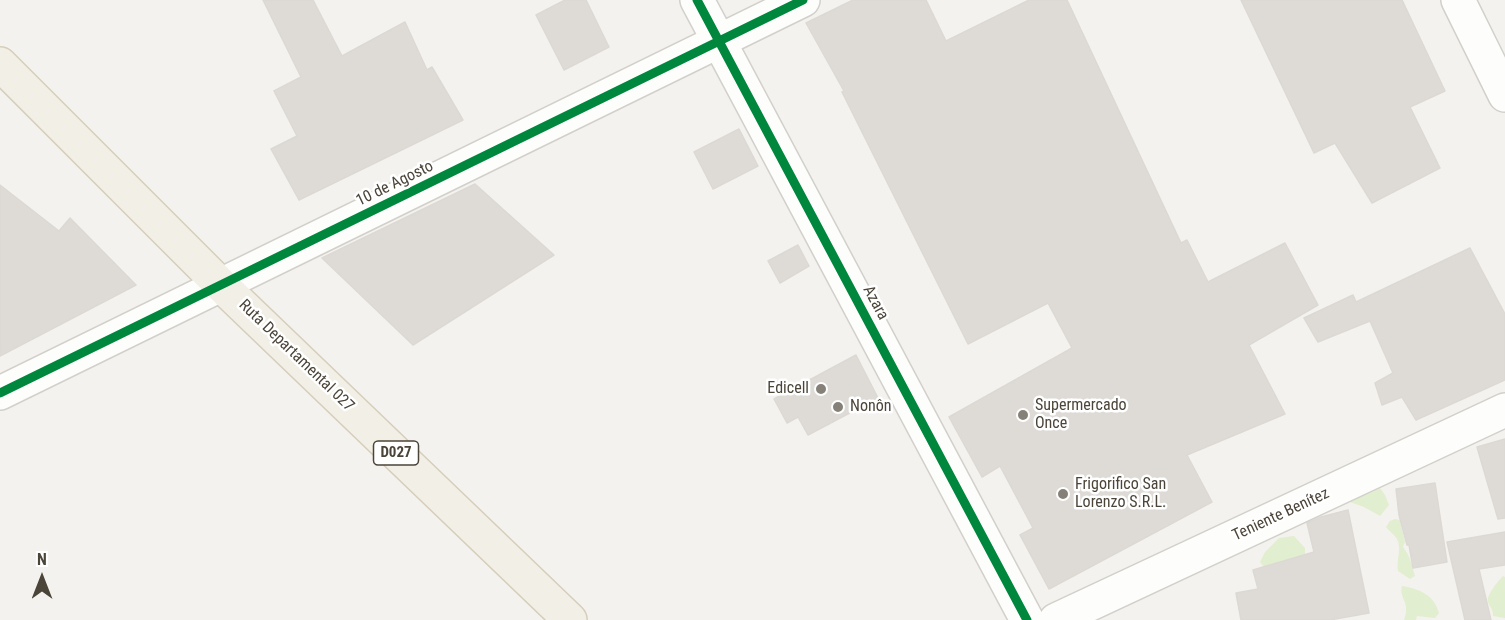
<!DOCTYPE html>
<html>
<head>
<meta charset="utf-8">
<style>
  body { margin:0 }
  #map { position:relative; width:1505px; height:620px; overflow:hidden; background:#f4f2ee; font-family:"Roboto Condensed",sans-serif }
  canvas { display:block }
  .north { position:absolute; left:12px; top:548px; width:60px; height:60px; -webkit-text-stroke:4px #fff; paint-order:stroke; rotate:0deg; font-size:16px; font-weight:700; line-height:24px; text-align:center; color:#4b4439 }
  .north::after { content:''; display:block; margin:auto; width:21px; height:27px; background:#4b4439; clip-path:polygon(50% 0,100% 100%,50% 72%,0 100%) }
</style>
</head>
<body>
<div id="map">
<canvas width="1505" height="620"></canvas>
<div class="north">N</div>
</div>
<script>
const context = document.querySelector('canvas').getContext('2d');
context.lineJoin = 'round';
function paint(path, color) { context.fillStyle = color; context.fill(path, 'evenodd'); }
function strokePath(path, color, width, dash) { context.strokeStyle = color; context.lineWidth = width; context.lineCap = dash ? 'butt' : 'round'; context.setLineDash(dash || []); context.stroke(path); }
function drawText(font, color, halo, rows, align = 'center') {
  context.font = font + ' "Roboto Condensed",sans-serif'; context.lineWidth = 5; context.setLineDash([]); context.textBaseline = 'middle'; context.strokeStyle = halo; context.fillStyle = color; for (const [text, x, y, turn = 0] of rows) {
    context.save(); context.translate(x, y); context.rotate((+turn || 0) * Math.PI / 180); context.textAlign = isNaN(turn) ? turn : align; if (halo) context.strokeText(text, 0, 0); context.fillText(text, 0, 0); context.restore();
  }
}
const green = new Path2D(`
  M1380,488L1385,495L1389,505L1380,516L1364,507L1344,500L1355,493C1366,495 1370,494 1380,488Z
  M1395,519L1400,520L1405,542L1403,547C1410,555 1412,566 1415,576L1410,579L1398,571C1396,561 1402,549 1397,539C1395,535 1389,531 1386,527L1390,521Z
  M1294,536L1305,548V559L1266,570L1260,562L1265,552L1279,538Z
  M1503,576L1505,577V618L1493,616C1493,608 1490,608 1488,602C1486,595 1499,580 1503,576Z
  M1402,586C1420,589 1434,595 1439,613L1435,618L1417,616L1416,620H1404C1405,617 1406,614 1406,610C1407,601 1399,596 1402,586Z`);
const building = new Path2D(`
  M263,0H313L342,56L405,22L427,70L432,67L463,120L299,200L271,149L297,136L274,91L301,77Z
  M565,0H586L609,47L564,70L536,15Z
  M853,0H926L946,41L1029,0H1067L1181,243L1187,240L1208,282L1285,243L1318,305L1249,345L1285,414L1187,455L1212,502L1049,589L1020,535L1033,528L1000,466L982,477L949,417L1072,348L1048,303L968,344L842,92L844,91L806,23Z
  M1241,0H1402L1445,91L1410,107L1440,168L1372,203L1335,143L1314,153Z
  M739,129L758,166L713,189L694,152Z
  M475,184L554,255L413,345L322,258Z
  M0,185L59,231L70,218L136,285L0,356Z
  M798,245L809,266L780,283L768,261Z
  M1470,248L1505,314V380L1416,420L1402,397L1382,405L1375,383L1393,373L1370,321L1318,342L1304,318L1353,295L1356,302Z
  M856,355L878,398L808,435L798,417L787,423L774,399Z
  M1505,439V518L1498,519L1477,447Z
  M1435,483L1447,562L1413,568L1409,545H1407L1399,515L1396,489Z
  M1348,510L1369,613L1330,620H1241L1236,593L1258,589L1253,570L1314,552L1307,523L1321,517Z
  M1505,532V565L1479,569L1491,620H1465L1447,542Z`);
const minor = new Path2D(`
  M697,0L1027,620
  M1458,0L1505,95
  M0,393L803,0
  M1056,620L1505,410`);
const primary = new Path2D(`
  M0,64L222,286L570,620`);
const cycleway = new Path2D(`
  M697,0L1027,620
  M0,393L803,0`);
const markers = [
  [821,389,6,"#868178"],
  [838,407,6,"#868178"],
  [1023,415,6,"#868178"],
  [1063,494,6,"#868178"]
];
const shields = [
  [396,453,45]
];
const shieldNames = [
  ["D027",396,453]
];
const streetNames = [
  ["10 de Agosto",395,184,-26],
  ["Azara",875,303,62],
  ["Ruta Departamental 027",296,356,44],
  ["Teniente Benítez",1281,515,-25]
];
const poiNames = [
  ["Edicell",809,389,"right"],
  ["Supermercado",1035,406],
  ["Once",1035,424],
  ["Nonôn",850,407],
  ["Frigorifico San",1075,485],
  ["Lorenzo S.R.L.",1075,503]
];
paint(green, '#e1eecf');
paint(building, '#dedbd6');
strokePath(building, '#dcd9d4', 1.5);
strokePath(minor, '#d2d0cb', 36);
strokePath(primary, '#d6cebb', 36);
strokePath(minor, '#fdfdfc', 33);
strokePath(primary, '#f2efe6', 33);
strokePath(cycleway, '#00873e', 9);
for (const [x, y, r, color] of markers) { const dot = new Path2D(); dot.arc(x, y, r, 0, 2 * Math.PI); context.fillStyle = color; context.fill(dot); strokePath(dot, '#fff', 2); }
for (const [x, y, w] of shields) { const box = new Path2D(); box.roundRect(x - w / 2, y - 12, w, 24, 4.5); context.fillStyle = '#fff'; context.fill(box); strokePath(box, '#4b4439', 1.5); }
drawText('bold 15px', '#4b4439', null, shieldNames);
drawText('16px', '#4b4439', '#fff', streetNames);
drawText('16px', '#4b4439', '#fff', poiNames, 'left');
</script>
</body>
</html>
